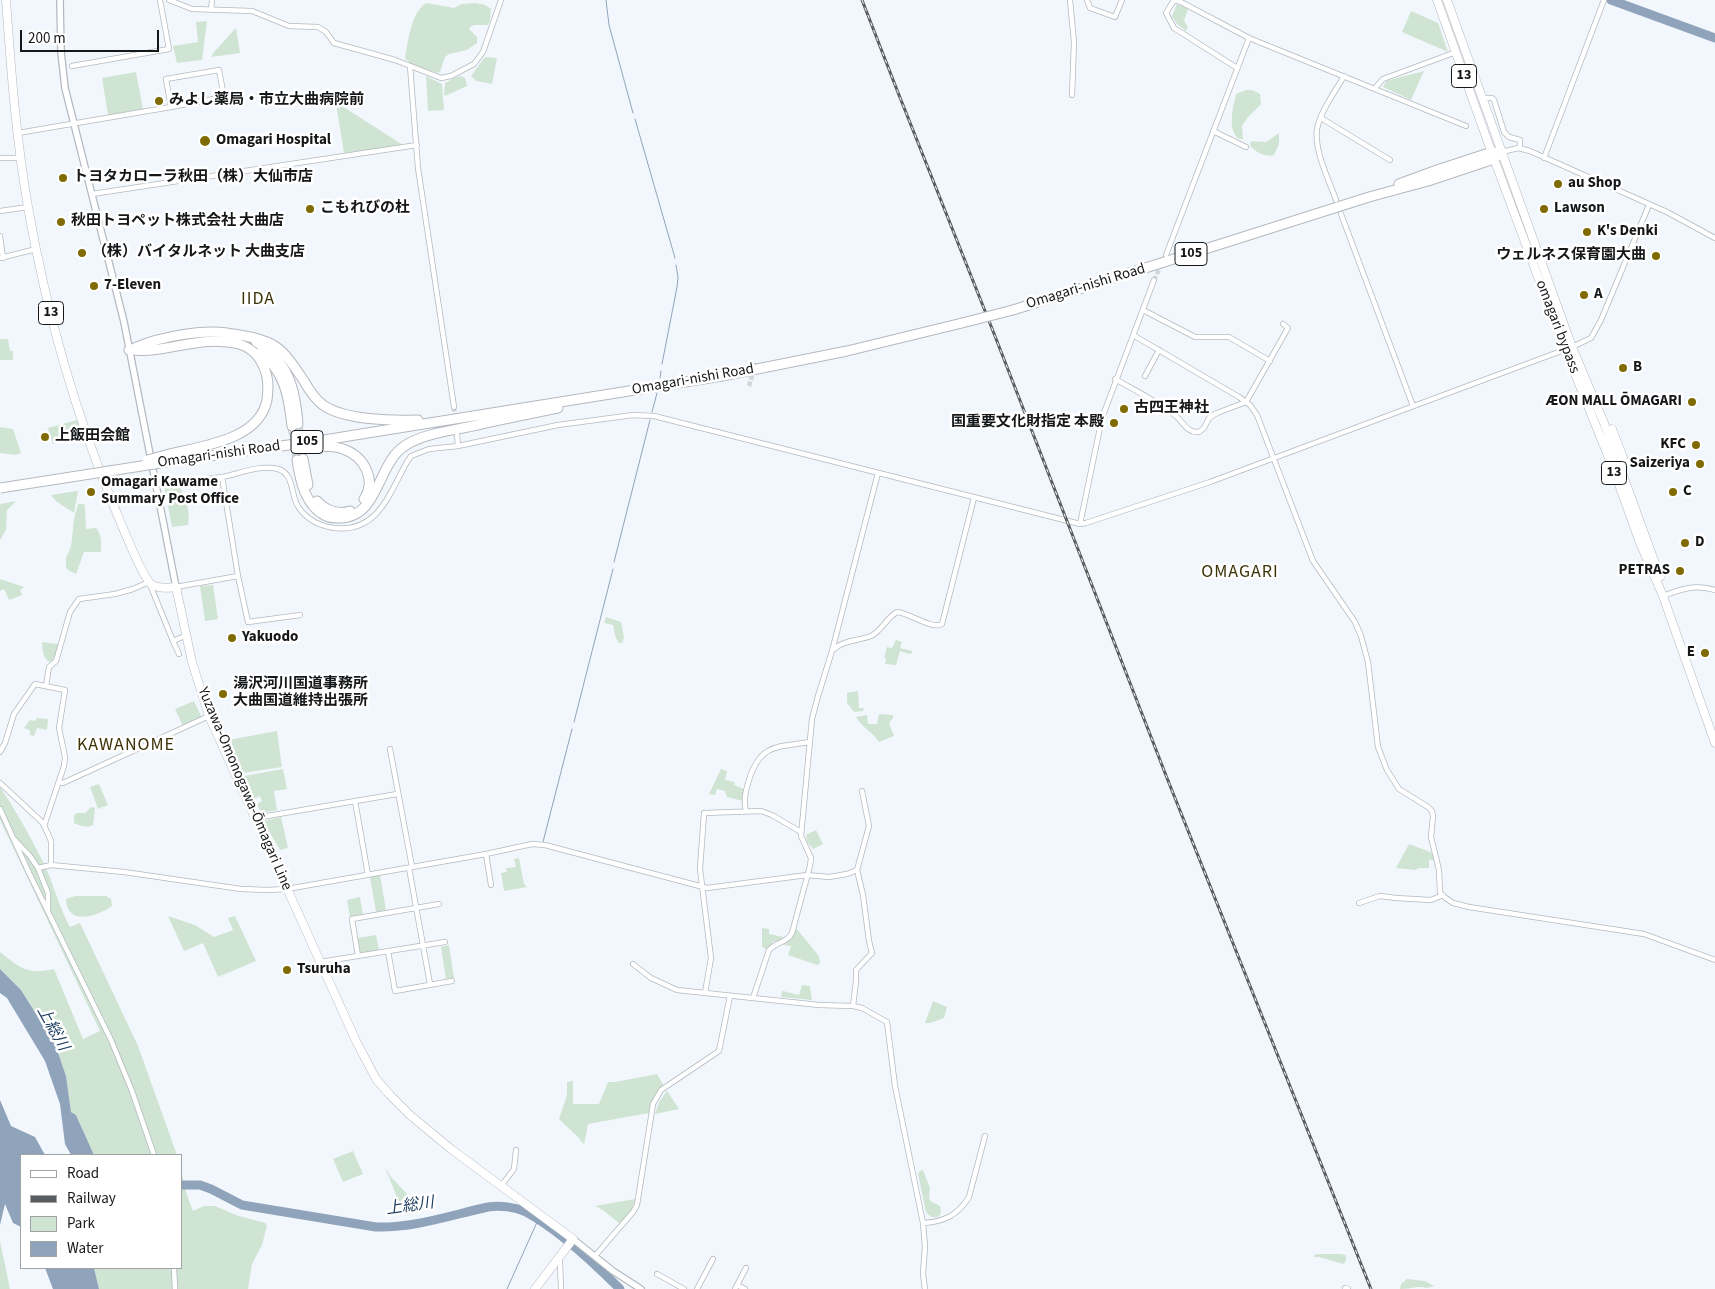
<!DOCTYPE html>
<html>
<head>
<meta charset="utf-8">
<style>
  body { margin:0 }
  #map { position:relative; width:1715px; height:1289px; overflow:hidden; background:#f2f7fe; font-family:"Source Sans 3",sans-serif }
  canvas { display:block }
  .legend { position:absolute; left:20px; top:1154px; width:162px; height:115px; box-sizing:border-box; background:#fff; border:1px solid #a1a2a3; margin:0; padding:6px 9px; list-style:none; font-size:15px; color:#151719 }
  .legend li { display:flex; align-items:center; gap:10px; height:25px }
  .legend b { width:25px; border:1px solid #a1a2a3 }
  .scale { position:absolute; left:20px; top:30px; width:139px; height:22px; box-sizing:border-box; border:2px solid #151719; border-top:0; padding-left:6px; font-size:15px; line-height:18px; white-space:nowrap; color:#151719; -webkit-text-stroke:4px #fff; paint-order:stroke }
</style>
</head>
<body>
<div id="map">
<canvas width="1715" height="1289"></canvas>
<ul class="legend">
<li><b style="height:6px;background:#fff"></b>Road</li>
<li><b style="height:6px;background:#5a5d60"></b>Railway</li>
<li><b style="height:14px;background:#d0e4d3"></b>Park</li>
<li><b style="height:14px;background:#8fa3ba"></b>Water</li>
</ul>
<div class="scale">200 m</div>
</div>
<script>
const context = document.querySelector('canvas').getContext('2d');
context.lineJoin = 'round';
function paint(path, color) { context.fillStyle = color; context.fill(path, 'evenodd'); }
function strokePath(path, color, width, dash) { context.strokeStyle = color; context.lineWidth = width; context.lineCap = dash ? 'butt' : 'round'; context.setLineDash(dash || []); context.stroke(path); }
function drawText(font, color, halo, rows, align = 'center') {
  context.font = font + ' "Source Sans 3","Noto Sans JP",sans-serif'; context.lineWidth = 5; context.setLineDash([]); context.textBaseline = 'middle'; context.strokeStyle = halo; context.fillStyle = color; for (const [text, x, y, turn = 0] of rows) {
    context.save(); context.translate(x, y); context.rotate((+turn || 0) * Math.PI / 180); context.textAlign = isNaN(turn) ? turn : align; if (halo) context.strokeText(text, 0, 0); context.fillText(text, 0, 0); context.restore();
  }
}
const green = new Path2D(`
  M426,3L454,8L462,4L476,3L485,5L491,9L490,21L488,25H474L470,27L469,29L477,37V43L467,50L449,54L445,57L440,72L438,73L411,64L405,58C408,41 411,13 426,3Z
  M1177,4L1188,9L1184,21L1188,27L1186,31L1177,24L1172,16Z
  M1411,11L1438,23L1448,52L1402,32Z
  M207,21L202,60L177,63L173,46L198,42L196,22Z
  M236,28L240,53L211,57L214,52Z
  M485,57L497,58L492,84L476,81L471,76Z
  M1424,71L1411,100L1383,87L1386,81Z
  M136,72L143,109L108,115L102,78Z
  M426,76L442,84L444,110L428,111Z
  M461,76L465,78L467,86L445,96L444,93L445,83L456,77Z
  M1246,90H1252L1260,94L1261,104L1248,117L1242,126L1243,139H1239C1227,131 1233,106 1236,94Z
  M336,104L342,106L403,145L344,153Z
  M1279,133V144L1274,155C1266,158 1256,152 1250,146L1251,141L1266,142Z
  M0,339H8L10,351H13V360H0Z
  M77,420L82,435L53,444L48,428Z
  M0,427L13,429L21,453L16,455L0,453Z
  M179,484C184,497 191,510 188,525L172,527L164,486Z
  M76,491H78L74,513L57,502L51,495Z
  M16,501L7,510L6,530L0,540V504Z
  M78,504H84L85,506L86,529L96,528C102,535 101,542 101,552H84L76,574L68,570L66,567V558L71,547L74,519Z
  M0,579L24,587L20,590L22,595L9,600L4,589L0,591Z
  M213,585L218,619L205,621L200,586Z
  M606,617L621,622L624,637L622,643H619C615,637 614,632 613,625L604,623Z
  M896,640L902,642L900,648L912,651V653L909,654L900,651L896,665L885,664L886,658H884L887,647L892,648Z
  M42,642L58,644L56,654L52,661L49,662C43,658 42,648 42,642Z
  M858,691L859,708H864L863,711L854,712L847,703V693Z
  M194,701L202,718L183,726L175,709Z
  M879,714L893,715V718L889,723L894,736L879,742C872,731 862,728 856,717L867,715L868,724H877Z
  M37,718L48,719L47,730L37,728L34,736L30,735V730L24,728L30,720L35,721Z
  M277,731L282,767L243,773L228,740Z
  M283,769L287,789L274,791L277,810L261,813L257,804L262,801L260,796L254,799L244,776Z
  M721,769L727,771L725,780L735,782L734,785L744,789L743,801L727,797L725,791L717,789L715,795L709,794Z
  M99,784L108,805L98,809L90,787Z
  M0,787C17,812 34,843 47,870C55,889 60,909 70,927L80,923L138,1046L177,1155H94L76,1115L71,1112L66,1076L55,1044L21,990L0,969V952C21,968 26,975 54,969L83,1039L100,1031L0,820Z
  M91,807L95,808L93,825C88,828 79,826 74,823V815L77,813H85Z
  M281,817L288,848L280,850L263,821Z
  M816,830L823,844L813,849L807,842L806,835Z
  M1409,844L1433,853L1435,860H1429V868H1420L1415,870L1396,868Z
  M519,858L524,884L527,887L504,891L501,873L507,872L506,868L516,867L514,859Z
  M380,875L386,910L376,912L370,877Z
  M75,896H106L111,899L112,906C98,916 67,927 66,899Z
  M360,897L363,915L350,917L347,900Z
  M168,916L195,925L214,937L233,930L228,918L235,916L256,961L218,977L203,943L184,951Z
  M762,928L769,929V934L783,937L782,940L773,942L768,950L762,947Z
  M796,928L819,956L820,963L817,965L788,955L791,946L784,945L792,938Z
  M376,935L379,950L363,953L360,952L357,938Z
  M449,945L454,978L446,979L441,947Z
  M802,985L810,986L812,1000L781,997L782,992L783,991L799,995Z
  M933,1001L947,1007L944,1018L930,1023H925Z
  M657,1074L664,1086L657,1092L649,1113L588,1124L584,1145L582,1141L580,1142V1139L559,1119L567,1095V1082L573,1081V1104H599L608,1082H615Z
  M667,1091L679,1109L655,1114L659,1102Z
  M353,1151L363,1174L343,1182L333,1159Z
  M385,1167L391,1177L411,1198L418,1213L404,1215Z
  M923,1170L930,1188L929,1199L932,1202L940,1206L941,1213L938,1217H931L926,1212L918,1174L920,1171Z
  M181,1171L187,1195L193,1211L204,1206H215L236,1215L265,1223L267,1226L262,1245L252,1264L248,1289H99L94,1268H181Z
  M635,1199L631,1212L620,1224L603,1210L595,1206Z
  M0,1241L10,1289H0Z
  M1318,1254H1340L1346,1255V1261L1343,1264L1319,1257H1314V1255Z
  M1407,1279L1425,1281L1434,1286C1428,1289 1424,1287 1417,1287C1411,1288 1406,1289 1400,1289L1401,1284Z`);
const water = new Path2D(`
  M0,969L21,990L55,1044L66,1076L71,1112L76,1115L94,1155H71L65,1144L60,1104L45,1061L7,998L0,993Z
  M0,1100L11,1126L35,1137L45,1155H21V1227L13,1223L5,1204L0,1225Z
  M45,1268H94L99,1289H53Z`);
const stream = new Path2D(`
  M606,0L609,25L633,113
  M635,119L675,258
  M662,364L677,287L678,277L676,265
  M660,378L661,371
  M652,412L657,393
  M614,562L650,420
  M574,722L613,569
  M543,842L572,729
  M507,1289L538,1220`);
const river = new Path2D(`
  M1611,0L1715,38
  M181,1185H200L211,1189L242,1205L376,1227C415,1228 451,1215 488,1207C500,1205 515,1207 526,1212C558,1229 594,1263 620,1289`);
const minorTunnel = new Path2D(`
  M1154,280L1166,255
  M749,386L756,362
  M454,407L456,430`);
const motorwayTunnel = new Path2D(`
  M298,424L303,459
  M292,426L297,460`);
const minor = new Path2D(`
  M169,0L192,9L252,11L289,26L318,27L326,32L334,43L395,60L441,78L451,76L474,64L483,52L501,0
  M1070,0L1074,42L1072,95
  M1087,0L1090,8L1115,17L1122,0
  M1174,0L1181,2L1249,38L1466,126
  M1174,0L1166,13L1174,28L1237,68
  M211,10L212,0
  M72,66L169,49L160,0
  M410,66L418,168L454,407
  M1375,88L1383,79L1456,52
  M1483,98H1492L1494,100L1504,132L1509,137L1520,140V148
  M1321,118L1390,160
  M1213,131L1246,147
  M18,133L171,107L166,79L219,70L224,97L171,107
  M1502,152L1518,148L1530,151L1667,212L1715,238
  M0,158H21
  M1544,158L1604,0
  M92,194L417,145
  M1336,200C1329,180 1314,151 1317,129C1321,110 1335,92 1344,76
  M0,211L28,207
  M1341,214L1413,406
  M0,236L3,258
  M1166,255L1249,38
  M0,258L36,249
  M1143,310L1195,337H1229L1270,361
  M1133,335L1239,397L1250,405L1257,415L1313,561L1355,622L1361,636L1368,662L1378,747L1387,770L1399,789L1428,807L1432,811L1433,816L1431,837L1439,870L1440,892L1443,896L1453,903L1469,907L1644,934L1715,960
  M1145,376L1159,350
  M1115,379C1136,391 1159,402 1177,417C1184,424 1188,433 1199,432L1204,428L1209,418L1217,413L1246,402L1288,328L1283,324
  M457,434L458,446
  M222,477L238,576L248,622L300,615
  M157,485C178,482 200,480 222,477C239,474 260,464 278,469C295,474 290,496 299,508C307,519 320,526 334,528C378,533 389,494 407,462L411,456L429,449L458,446L558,425L633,415L654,416L1080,524L1086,523L1210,482L1572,347L1591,338L1601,320L1649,205
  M1080,524L1102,418L1154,280
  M176,587L238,576
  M1663,596C1682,589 1695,584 1715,590
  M173,641L179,654
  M833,650C843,640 858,641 871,636C882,631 886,618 897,612C910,613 932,630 942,624L974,498
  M46,686L49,667L56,661L70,612L79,599L115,594L133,589L149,582L173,641L187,635
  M390,749L412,867
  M0,752L5,743L14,714L35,684L65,690L59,728L65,757L64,766L44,826
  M59,782L63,783L209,716
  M0,783L43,823L51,841V865
  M355,801L368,875
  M0,809L29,873L111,1040L132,1091L154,1155
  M746,811C743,800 746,790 749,780C760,744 777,747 810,742
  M255,818L397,794
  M14,839L30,856L38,868L51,865L124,872L241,889L267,890L287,889L486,854L532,844L545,845L707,888L807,875L829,877L847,874L857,870
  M486,854L491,885
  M38,868L48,893V910
  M409,868L430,984
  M1359,903L1380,896L1396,898L1431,900L1443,895
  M388,951L395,991L452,981
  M358,956L352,919L439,904
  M320,962L445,942
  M633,964L651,978L677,990L819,1005L853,1006L862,1008L887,1022L895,1086L923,1223L925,1246L923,1274L925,1289
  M705,993L711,958L700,869L704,813L761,811L772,815L801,832
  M753,998L769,950C776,942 787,943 792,933L810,866L811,858L801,836L812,719L818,696L832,651L878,473
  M853,1006L856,981V970L872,953L869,941L863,895L857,870L869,826L862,791
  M501,1186L514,1169L516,1150
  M923,1223C944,1222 958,1215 969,1197L985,1136
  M595,1256L633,1212L637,1205L651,1117L653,1104L661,1090L719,1051L730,996
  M557,1260L560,1262L561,1289
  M174,1268L175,1289
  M657,1274L684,1289
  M737,1285L745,1289
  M1345,1288L1348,1289
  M697,1289L713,1259
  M735,1289L746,1268`);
const tertiary = new Path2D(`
  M60,0L61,52L65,88L124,322L176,587
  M573,1239L613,1271L641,1289`);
const primary = new Path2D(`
  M6,0C11,69 16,139 28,207C46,310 75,413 115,509C121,523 142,577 151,584C158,589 168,588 176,587L192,662L209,716L356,1041L376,1079L390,1095L410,1115L451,1149L573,1239L535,1289`);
const trunk = new Path2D(`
  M1437,0L1494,159L1565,349L1613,468L1640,543L1663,596L1715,743
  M1447,0L1572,347L1604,423L1660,577
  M1612,429L1625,463`);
const motorway = new Path2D(`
  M1399,184L1437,170L1492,152H1502
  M1013,310L1369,197L1428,181L1494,159L1502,152
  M234,334C276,341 280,345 304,381C309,390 315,399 323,405C344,420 392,421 418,420
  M256,342C289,362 295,388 298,424
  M134,348C159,337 212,326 239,336
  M129,350C137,350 145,351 152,350C181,347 209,336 239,344C253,348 262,360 266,373C269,382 268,391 267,400C259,441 200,446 166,455
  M258,353C285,368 289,399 292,426
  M307,447C319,446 332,445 343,449C364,456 377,480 364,499
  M303,459L308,485
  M297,460C300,480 305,506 326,516C330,518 336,518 340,518C380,517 377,462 406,445C424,434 448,431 468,427C498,420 528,414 558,408
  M167,462L324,440L722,376L847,351L962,323
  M317,501C325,510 338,515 350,511`);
const rail = new Path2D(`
  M862,0L897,90L993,331L1167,778L1371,1289`);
const motorwayBridge = new Path2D(`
  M962,323L1013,310
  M147,460L166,455
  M0,488L167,462`);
const markers = [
  [159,101,5,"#806a02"],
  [205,141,6,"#806a02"],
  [63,178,5,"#806a02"],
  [1558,184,5,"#806a02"],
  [310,209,5,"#806a02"],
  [1544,209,5,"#806a02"],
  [61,222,5,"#806a02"],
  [1587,232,5,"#806a02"],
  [82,253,5,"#806a02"],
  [1656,256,5,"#806a02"],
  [94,286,5,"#806a02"],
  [1584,295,5,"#806a02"],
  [1623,368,5,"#806a02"],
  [1692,402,5,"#806a02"],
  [1124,409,5,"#806a02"],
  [1114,423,5,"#806a02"],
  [45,437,5,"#806a02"],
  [1696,445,5,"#806a02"],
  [1700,464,5,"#806a02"],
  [91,492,5,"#806a02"],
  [1673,492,5,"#806a02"],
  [1685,543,5,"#806a02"],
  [1680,571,5,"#806a02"],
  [232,638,5,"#806a02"],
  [1705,653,5,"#806a02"],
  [223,694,5,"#806a02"],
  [287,970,5,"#806a02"]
];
const shields = [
  [1464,76,25],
  [1191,254,32],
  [51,313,25],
  [307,442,32],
  [1614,473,25]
];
const shieldNames = [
  ["13",1464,76],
  ["105",1191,254],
  ["13",51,313],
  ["105",307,442],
  ["13",1614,473]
];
const poiNames = [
  ["みよし薬局・市立大曲病院前",169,101],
  ["Omagari Hospital",216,141],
  ["トヨタカローラ秋田（株）大仙市店",73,178],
  ["au Shop",1568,184],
  ["こもれびの杜",320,209],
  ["Lawson",1554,209],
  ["秋田トヨペット株式会社 大曲店",71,222],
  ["K's Denki",1597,232],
  ["（株）バイタルネット 大曲支店",92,253],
  ["ウェルネス保育園大曲",1646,256,"right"],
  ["7-Eleven",104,286],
  ["A",1594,295],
  ["B",1633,368],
  ["ÆON MALL ŌMAGARI",1682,402,"right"],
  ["古四王神社",1134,409],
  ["国重要文化財指定 本殿",1104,423,"right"],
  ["上飯田会館",55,437],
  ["KFC",1686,445,"right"],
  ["Saizeriya",1690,464,"right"],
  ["Omagari Kawame",101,483],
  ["Summary Post Office",101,500],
  ["C",1683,492],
  ["D",1695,543],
  ["PETRAS",1670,571,"right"],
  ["Yakuodo",242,638],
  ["E",1695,653,"right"],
  ["湯沢河川国道事務所",233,685],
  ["大曲国道維持出張所",233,702],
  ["Tsuruha",297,970]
];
const streetNames = [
  ["Omagari-nishi Road",1086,287,-17],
  ["omagari bypass",1557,327,69],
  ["Omagari-nishi Road",693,380,-10],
  ["Omagari-nishi Road",219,455,-8],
  ["Yuzawa-Omonogawa-Ōmagari Line",244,789,67]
];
const waterNames = [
  ["上総川",52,1029,61],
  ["上総川",410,1207,-8]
];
const quarterNames = [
  ["IIDA",258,300],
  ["OMAGARI",1240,573],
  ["KAWANOME",126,746]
];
paint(green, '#d0e4d3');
paint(water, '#8fa3ba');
strokePath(stream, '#8fa3ba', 1);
strokePath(river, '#8fa3ba', 9);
strokePath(minorTunnel, '#d1d5dc', 4.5, [4.5, 2]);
strokePath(motorwayTunnel, '#d1d5dc', 9, [9, 4.5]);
strokePath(minor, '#b4b9bf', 6);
strokePath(tertiary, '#b4b9bf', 8);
strokePath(primary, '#b4b9bf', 9);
strokePath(trunk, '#b4b9bf', 9);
strokePath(motorway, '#b4b9bf', 11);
strokePath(minor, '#fff', 4.5);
strokePath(tertiary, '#fff', 5.5);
strokePath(primary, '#fff', 8);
strokePath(trunk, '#fff', 8);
strokePath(motorway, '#fff', 9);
strokePath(rail, '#5a5d60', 3);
strokePath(rail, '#fff', 1, [4]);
strokePath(motorwayBridge, '#b4b9bf', 11, []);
strokePath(motorwayBridge, '#fff', 9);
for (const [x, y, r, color] of markers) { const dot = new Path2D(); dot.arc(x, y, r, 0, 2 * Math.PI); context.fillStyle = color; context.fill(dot); strokePath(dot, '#fff', 2); }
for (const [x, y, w] of shields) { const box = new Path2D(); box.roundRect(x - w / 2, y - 11.5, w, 23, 4); context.fillStyle = '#fff'; context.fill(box); strokePath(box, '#151719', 1); }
drawText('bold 14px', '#151719', null, shieldNames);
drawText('bold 15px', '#151719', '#fff', poiNames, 'left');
drawText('15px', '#151719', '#fff', streetNames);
drawText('italic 16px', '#214063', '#fff', waterNames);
context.letterSpacing = '1px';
drawText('18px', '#3e3308', '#fff', quarterNames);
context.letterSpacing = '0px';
</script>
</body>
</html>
